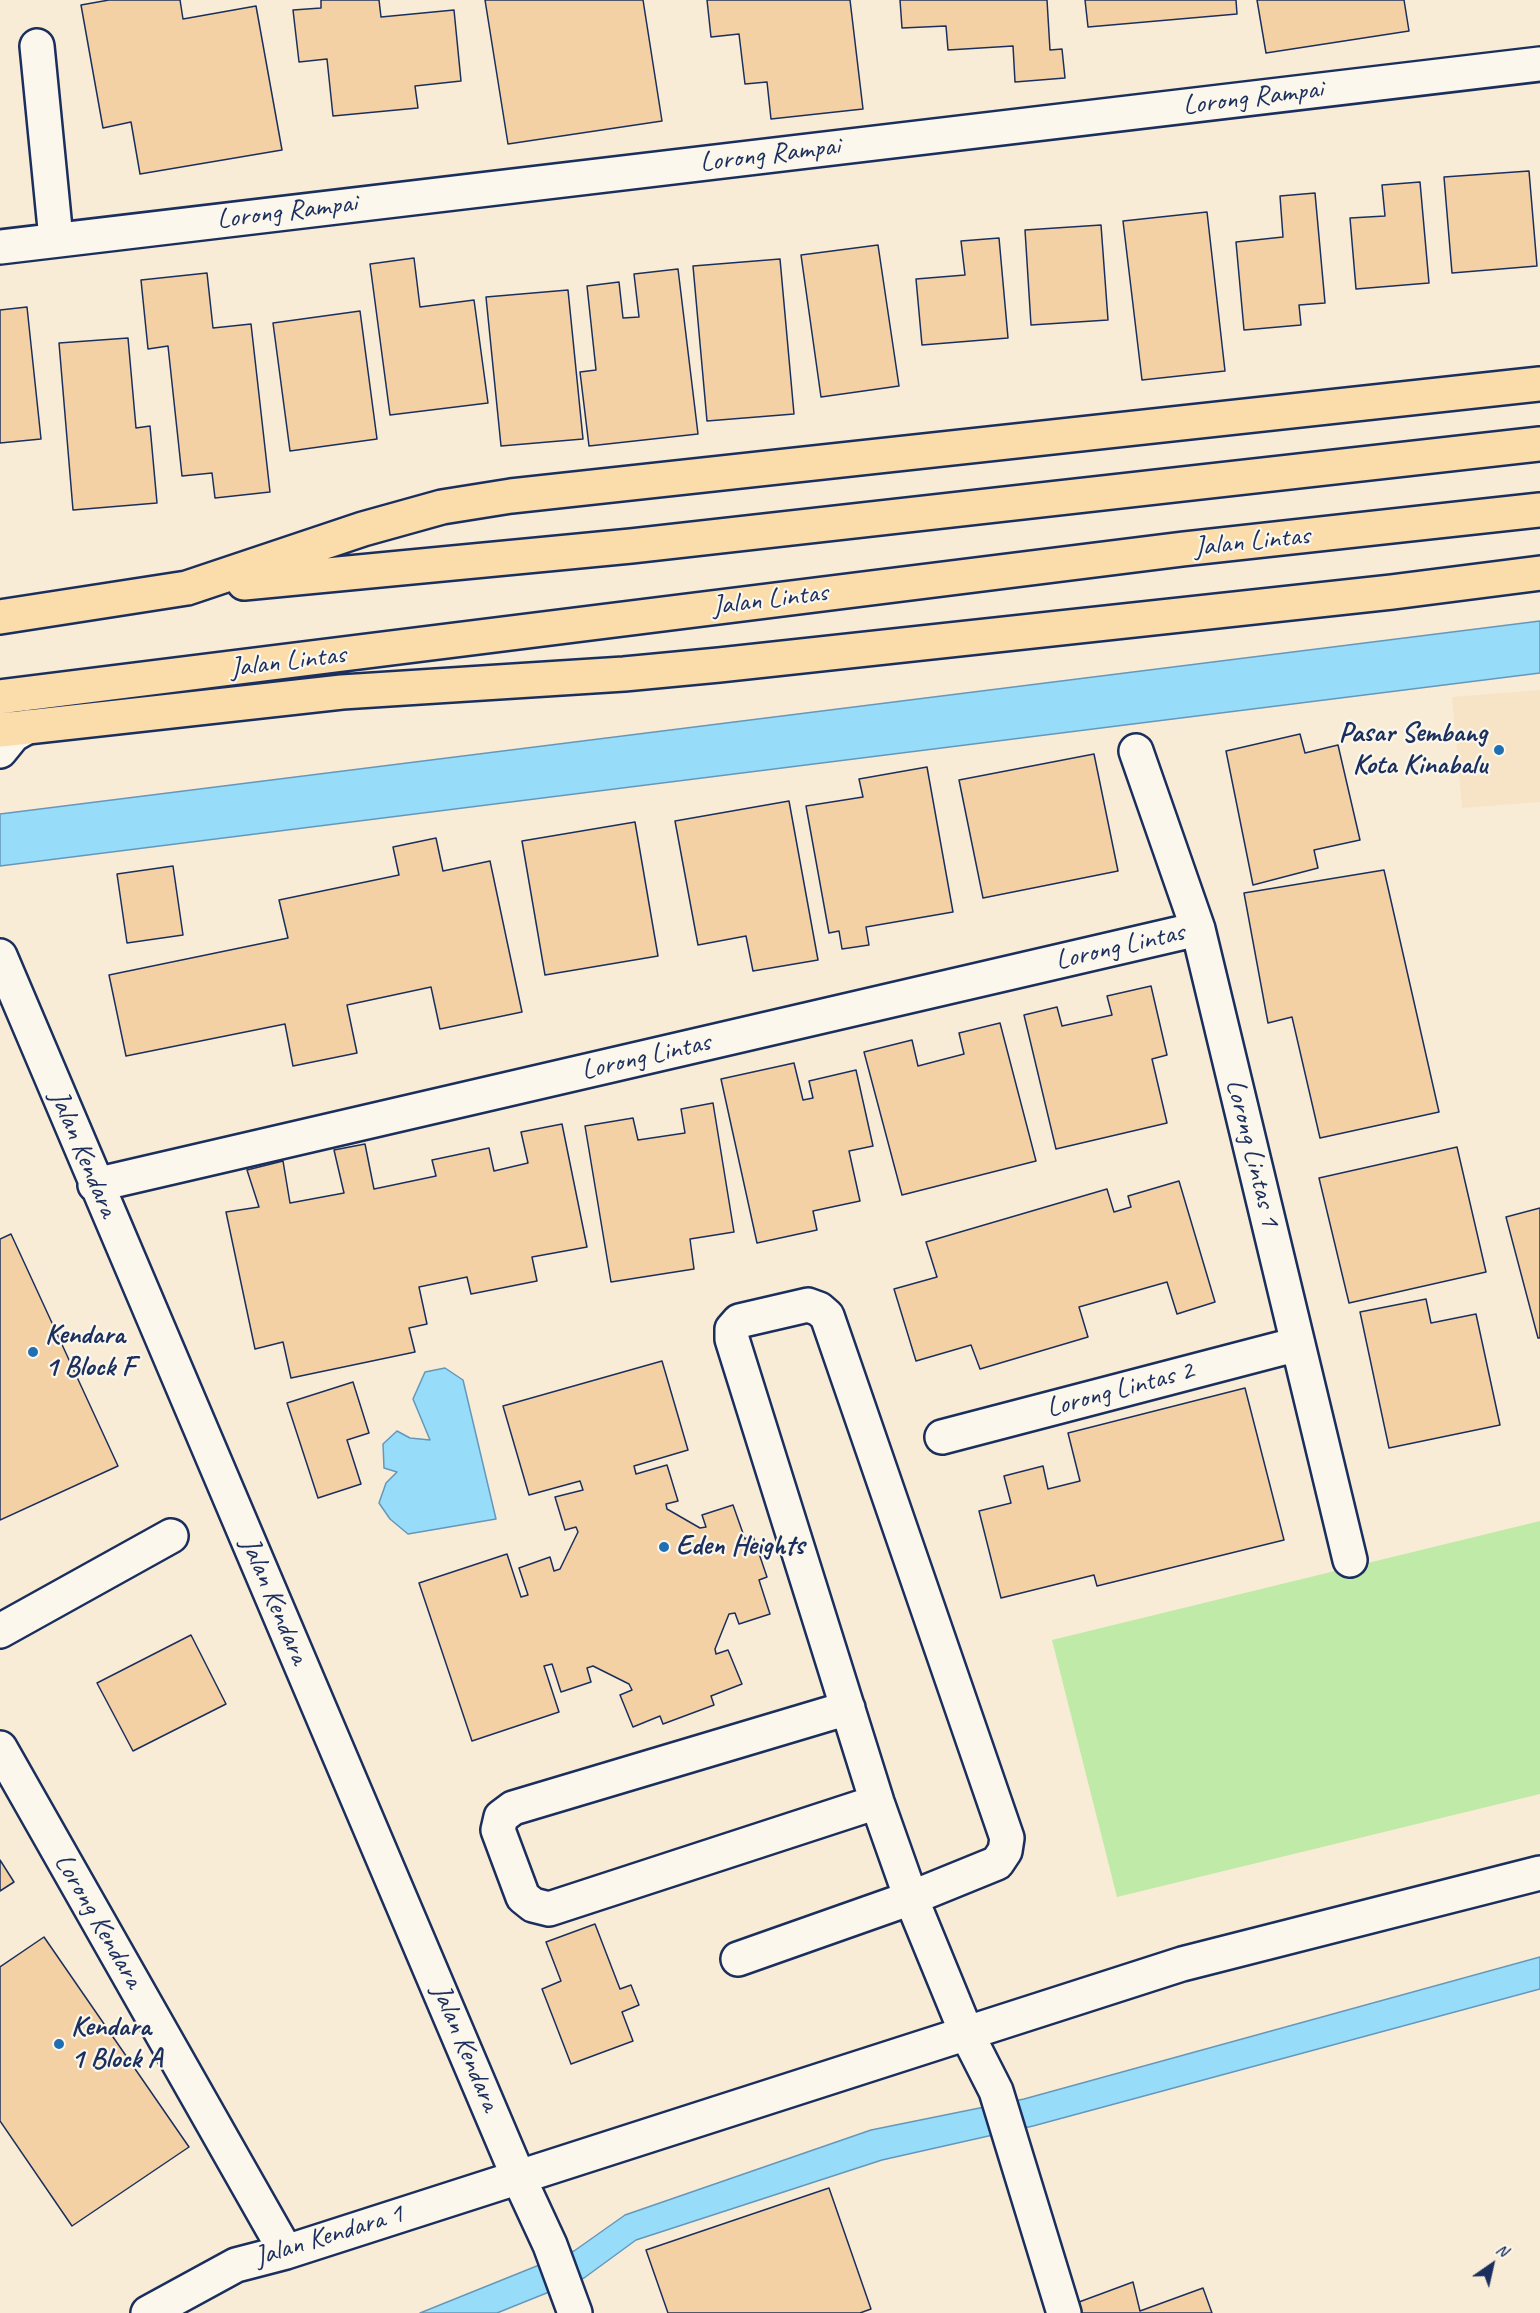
<!DOCTYPE html>
<html>
<head>
<meta charset="utf-8">
<style>
  body { margin:0 }
  #map { position:relative; width:1540px; height:2313px; overflow:hidden; background:#f9ecd6; font-family:Caveat,sans-serif }
  canvas { display:block }
  .north { position:absolute; left:1462px; top:2235px; width:60px; height:60px; -webkit-text-stroke:4px #fbf7ec; paint-order:stroke; rotate:34deg; font-size:16px; font-weight:700; line-height:24px; text-align:center; color:#1b2f5e }
  .north::after { content:''; display:block; margin:auto; width:21px; height:27px; background:#1b2f5e; clip-path:polygon(50% 0,100% 100%,50% 72%,0 100%) }
</style>
</head>
<body>
<div id="map">
<canvas width="1540" height="2313"></canvas>
<div class="north">N</div>
</div>
<script>
const context = document.querySelector('canvas').getContext('2d');
context.lineJoin = 'round';
function paint(path, color) { context.fillStyle = color; context.fill(path, 'evenodd'); }
function strokePath(path, color, width, dash) { context.strokeStyle = color; context.lineWidth = width; context.lineCap = dash ? 'butt' : 'round'; context.setLineDash(dash || []); context.stroke(path); }
function drawText(font, color, halo, rows, align = 'center') {
  context.font = font + ' Caveat,sans-serif'; context.lineWidth = 4.5; context.setLineDash([]); context.textBaseline = 'middle'; context.strokeStyle = halo; context.fillStyle = color; for (const [text, x, y, turn = 0] of rows) {
    context.save(); context.translate(x, y); context.rotate((+turn || 0) * Math.PI / 180); context.textAlign = isNaN(turn) ? turn : align; if (halo) context.strokeText(text, 0, 0); context.fillText(text, 0, 0); context.restore();
  }
}
const built = new Path2D(`
  M1540,690V802L1462,808L1452,697Z`);
const green = new Path2D(`
  M1540,1521V1794L1117,1897L1052,1640Z`);
const water = new Path2D(`
  M1540,621V673L0,866V814Z
  M445,1368L463,1380L496,1519L408,1534L390,1519L379,1503L386,1483L397,1472L384,1468L383,1444L397,1431L410,1438L430,1440L413,1399L425,1372Z
  M1540,1957V1989L1033,2126L882,2160L636,2240L584,2278L497,2313H420L574,2251L625,2215L871,2130L1024,2099Z`);
const building = new Path2D(`
  M109,0H180L183,19L256,6L282,150L140,174L131,122L103,128L81,5Z
  M321,0H379L381,17L454,10L461,81L415,86L418,108L333,116L327,59L299,62L293,10L321,8Z
  M485,0H643L662,121L508,144Z
  M707,0H850L863,109L771,119L767,82L745,84L739,34L711,37Z
  M900,0H1047L1050,50L1062,49L1065,78L1015,82L1013,46L948,50L946,26L902,28Z
  M1085,0H1236L1237,14L1088,27Z
  M1257,0H1404L1409,31L1266,53Z
  M1529,171L1537,266L1452,273L1444,177Z
  M1420,182L1429,283L1356,289L1350,218L1385,216L1382,185Z
  M1315,193L1325,303L1299,305L1301,325L1244,330L1236,242L1283,237L1280,196Z
  M1207,212L1225,371L1142,380L1123,221Z
  M1101,225L1108,320L1031,325L1025,230Z
  M999,238L1008,338L922,345L916,279L965,275L961,241Z
  M878,245L899,386L821,397L801,255Z
  M414,258L420,307L474,300L488,403L390,415L370,264Z
  M780,259L794,414L707,421L693,266Z
  M678,269L698,434L589,446L580,372L596,370L587,286L619,282L623,318L639,317L634,274Z
  M207,273L213,328L251,324L270,492L215,498L212,473L182,476L168,346L148,349L141,280Z
  M568,290L583,439L501,446L486,297Z
  M27,307L41,439L0,443V310Z
  M360,311L377,439L290,451L273,323Z
  M128,338L136,428L150,426L157,503L73,510L59,343Z
  M1300,734L1305,753L1338,745L1360,840L1314,850L1318,868L1253,885L1226,751Z
  M1094,754L1118,871L983,898L959,780Z
  M927,767L953,912L866,927L869,945L842,949L839,931L829,933L806,806L863,797L859,779Z
  M789,801L818,960L753,971L746,936L698,945L675,821Z
  M635,822L658,956L545,975L522,841Z
  M436,838L443,871L490,861L522,1012L440,1029L431,987L347,1005L357,1053L293,1066L285,1024L126,1056L109,975L288,938L279,900L399,875L393,847Z
  M173,866L183,935L127,943L117,874Z
  M1384,870L1439,1112L1320,1138L1292,1017L1268,1023L1244,893Z
  M1151,986L1167,1055L1152,1059L1167,1123L1056,1149L1024,1015L1057,1007L1062,1026L1112,1015L1107,996Z
  M1000,1023L1036,1161L902,1195L864,1052L912,1040L918,1066L964,1054L959,1033Z
  M794,1063L803,1100L813,1098L809,1081L856,1070L873,1146L849,1151L860,1201L813,1211L817,1230L757,1243L721,1079Z
  M713,1103L734,1232L690,1239L694,1269L611,1282L585,1126L633,1118L638,1140L685,1133L681,1109Z
  M562,1124L587,1247L532,1257L537,1281L471,1294L467,1277L419,1287L427,1324L409,1328L415,1352L291,1378L283,1342L255,1349L226,1212L259,1207L247,1170L283,1161L290,1203L344,1193L334,1150L365,1144L374,1189L436,1176L432,1160L489,1148L494,1171L528,1163L521,1132Z
  M1457,1147L1486,1272L1349,1303L1319,1178Z
  M1179,1181L1215,1302L1177,1314L1167,1282L1079,1307L1088,1337L980,1369L971,1345L916,1361L894,1289L937,1277L926,1242L1107,1189L1114,1212L1131,1207L1128,1196Z
  M1540,1208V1338H1538L1506,1217Z
  M11,1234L118,1466L0,1520V1239Z
  M1426,1299L1431,1323L1476,1314L1500,1425L1389,1448L1360,1312Z
  M662,1361L688,1450L634,1466L636,1474L667,1465L678,1501L666,1504L667,1509L700,1528L706,1527L702,1515L733,1505L745,1539L753,1536L767,1577L759,1580L770,1614L739,1624L735,1613L729,1614L715,1649L716,1654L728,1650L742,1684L711,1696L714,1705L663,1724L660,1716L633,1727L620,1695L632,1690L629,1684L593,1666L587,1668L591,1682L561,1692L552,1664L544,1666L559,1712L472,1741L419,1583L507,1554L521,1597L528,1595L519,1568L550,1557L554,1571L560,1569L578,1532L576,1527L565,1530L555,1497L583,1490L580,1481L529,1495L503,1406Z
  M353,1382L369,1433L347,1440L361,1484L318,1498L287,1403Z
  M1245,1388L1284,1540L1097,1586L1094,1575L1001,1598L979,1511L1011,1503L1004,1476L1043,1466L1048,1489L1080,1481L1068,1433Z
  M191,1635L226,1704L133,1751L97,1683Z
  M0,1860L14,1882L0,1891Z
  M595,1924L620,1989L631,1985L639,2005L622,2012L633,2041L571,2064L542,1989L561,1981L546,1942Z
  M44,1937L189,2147L72,2226L0,2121V1967Z
  M829,2188L871,2309L860,2313H668L646,2250Z
  M1133,2282L1140,2311L1203,2288L1212,2313H1082L1079,2302Z`);
const minor = new Path2D(`
  M37,46L56,239
  M0,247L1540,64
  M0,751L13,735L27,727
  M1136,751L1198,929L1350,1560
  M0,956L518,2176L550,2245L575,2313
  M95,1185L1198,929
  M942,1437L1298,1344
  M0,1631L171,1536
  M848,1708L513,1808L501,1817L498,1830L523,1897L533,1905L549,1909L877,1802
  M0,1748L286,2252
  M738,1959L911,1898L997,1863L1005,1851L1007,1838L827,1316L819,1309L808,1305L739,1321L732,1329V1339L877,1802L911,1898L966,2032L996,2091L1064,2313
  M148,2313L236,2265L286,2252L1182,1964L1540,1873`);
const highway = new Path2D(`
  M244,583L631,546L1540,444
  M0,617L187,588L363,529L442,507L511,496L1540,384
  M0,697C395,650 789,595 1183,549C1302,535 1421,523 1540,510
  M0,730L342,692L624,674L719,665L1392,592L1540,573`);
const markers = [
  [1499,750,6,"#1f6fb2"],
  [33,1352,6,"#1f6fb2"],
  [664,1547,6,"#1f6fb2"],
  [59,2044,6,"#1f6fb2"]
];
const streetNames = [
  ["Lorong Rampai",1253,98,-7],
  ["Lorong Rampai",770,155,-7],
  ["Lorong Rampai",287,212,-7],
  ["Jalan Lintas",1252,542,-6],
  ["Jalan Lintas",770,600,-7],
  ["Jalan Lintas",288,662,-7],
  ["Lorong Lintas",1120,947,-13],
  ["Lorong Lintas",646,1057,-13],
  ["Lorong Lintas 1",1252,1153,76],
  ["Jalan Kendara",83,1154,67],
  ["Lorong Lintas 2",1120,1390,-15],
  ["Jalan Kendara",274,1601,67],
  ["Lorong Kendara",98,1921,60],
  ["Jalan Kendara",465,2048,67],
  ["Jalan Kendara 1",329,2236,-17]
];
const poiNames = [
  ["Pasar Sembang",1487,734,"right"],
  ["Kota Kinabalu",1487,766,"right"],
  ["Kendara",45,1336],
  ["1 Block F",45,1368],
  ["Eden Heights",676,1547],
  ["Kendara",71,2028],
  ["1 Block A",71,2060]
];
paint(built, '#f7e4c7');
paint(green, '#bfeaa7');
paint(water, '#97dcf9');
strokePath(water, '#6597bb', 1.5);
paint(building, '#f3d1a4');
strokePath(building, '#1b2f5e', 1.5);
strokePath(minor, '#1b2f5e', 38);
strokePath(highway, '#1b2f5e', 38);
strokePath(minor, '#fbf7ec', 33);
strokePath(highway, '#fbddab', 33);
for (const [x, y, r, color] of markers) { const dot = new Path2D(); dot.arc(x, y, r, 0, 2 * Math.PI); context.fillStyle = color; context.fill(dot); strokePath(dot, '#fbf7ec', 2); }
drawText('28px', '#1b2f5e', '#fbf7ec', streetNames);
drawText('bold 28px', '#1b2f5e', '#fbf7ec', poiNames, 'left');
</script>
</body>
</html>
